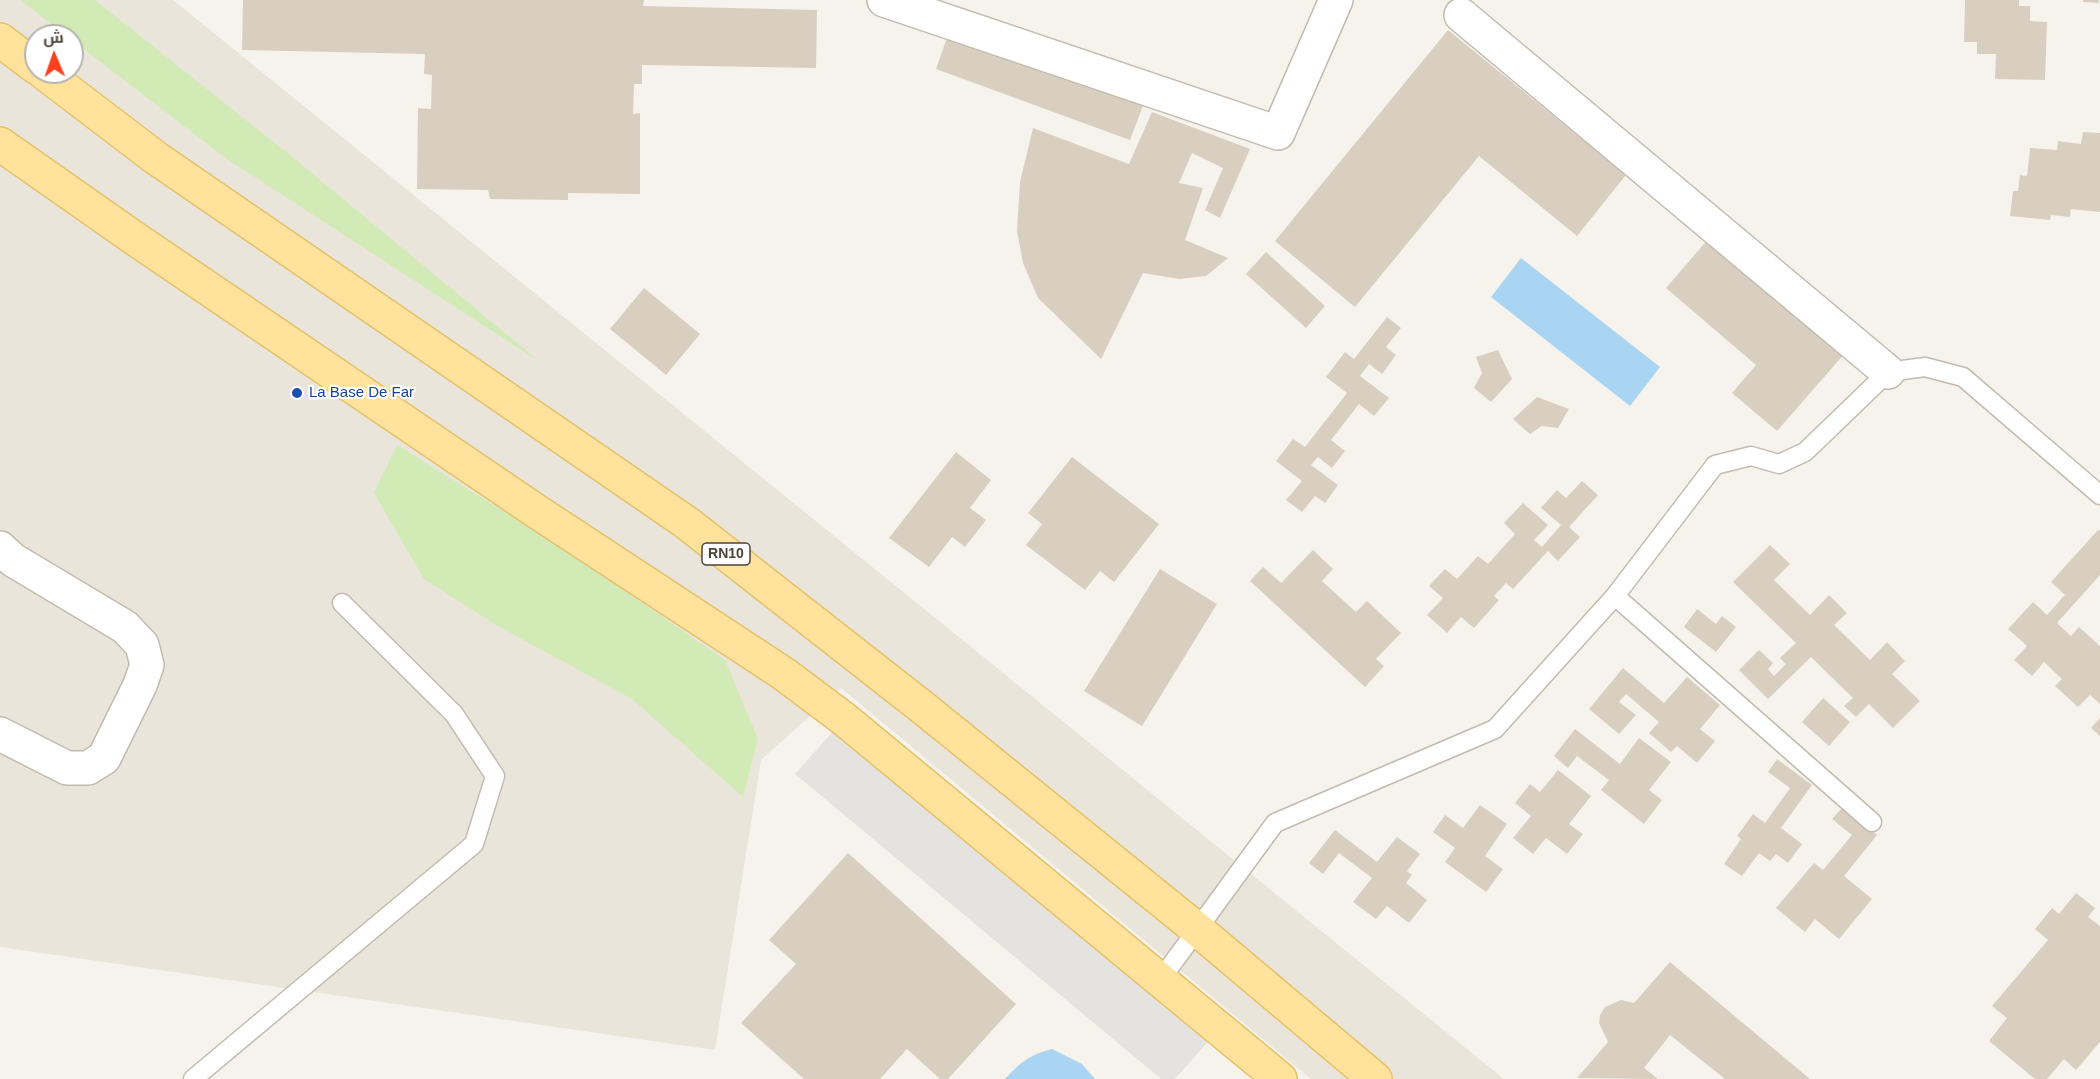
<!DOCTYPE html>
<html>
<head>
<meta charset="utf-8">
<style>
  body { margin:0 }
  #map { position:relative; width:2100px; height:1079px; overflow:hidden; background:#f6f3ec; font-family:Arial,Cairo,sans-serif }
  canvas { display:block }
  .north { position:absolute; left:24px; top:24px; width:60px; height:60px; box-sizing:border-box; background:#fff; border:2px solid #b7b4b0; border-radius:50%; rotate:358deg; font-size:16px; font-weight:700; line-height:24px; text-align:center; color:#4b4439 }
  .north::after { content:''; display:block; margin:auto; width:21px; height:27px; background:#fc3f1d; clip-path:polygon(50% 0,100% 100%,50% 72%,0 100%) }
</style>
</head>
<body>
<div id="map">
<canvas width="2100" height="1079"></canvas>
<div class="north">ش</div>
</div>
<script>
const context = document.querySelector('canvas').getContext('2d');
context.lineJoin = 'round';
function paint(path, color) { context.fillStyle = color; context.fill(path, 'evenodd'); }
function strokePath(path, color, width, dash) { context.strokeStyle = color; context.lineWidth = width; context.lineCap = dash ? 'butt' : 'round'; context.setLineDash(dash || []); context.stroke(path); }
function drawText(font, color, halo, rows, align = 'center') {
  context.font = font + ' Arial,sans-serif'; context.lineWidth = 4.5; context.setLineDash([]); context.textBaseline = 'middle'; context.strokeStyle = halo; context.fillStyle = color; for (const [text, x, y, turn = 0] of rows) {
    context.save(); context.translate(x, y); context.rotate((+turn || 0) * Math.PI / 180); context.textAlign = isNaN(turn) ? turn : align; if (halo) context.strokeText(text, 0, 0); context.fillText(text, 0, 0); context.restore();
  }
}
const residential = new Path2D(`
  M0,0H173L1504,1079H1311L841,688L761,760L715,1050L0,947ZM36,36H72V72H36Z`);
const green = new Path2D(`
  M20,0H95L291,156L540,362L227,159L72,40V36H67Z
  M397,445L561,547L725,660L758,739L743,797L632,699L496,625L424,579L374,493Z`);
const parking = new Path2D(`
  M844,719L1220,1028L1175,1079H1161L795,774Z`);
const water = new Path2D(`
  M1521,258L1660,367L1630,406L1491,297Z
  M1052,1049L1082,1064L1095,1079H1005C1021,1062 1029,1055 1052,1049Z`);
const building = new Path2D(`
  M243,0H644L643,6L817,10L816,68L642,65V84H634L633,114L640,113V194L568,193V200L490,199L488,190L417,189L418,108L431,109L432,75L424,74L425,54L242,50Z
  M1965,0H2019V6H2030V21L2047,22L2045,80L1995,79L1996,54H1977V42H1964Z
  M2083,0H2099V3L2083,2Z
  M1448,30L1626,175L1577,236L1479,156L1355,307L1275,241Z
  M949,32L1144,103L1130,140L936,69Z
  M1152,112L1250,149L1220,218L1205,210L1223,168L1192,153L1179,183L1203,188L1185,240L1228,258L1206,276L1179,279L1143,273L1101,359L1038,298L1023,263L1017,231L1020,182L1033,128L1129,164Z
  M2083,132L2100,133V212L2071,209L2070,217L2051,215L2050,220L2010,216L2013,191H2018L2020,175L2027,176L2030,148L2057,150L2058,141L2081,144Z
  M1711,236L1846,352L1777,431L1732,393L1756,365L1666,288Z
  M1266,252L1325,306L1306,328L1246,274Z
  M644,288L700,334L666,375L610,329Z
  M1387,317L1401,328L1386,347L1396,355L1382,374L1369,364L1360,376L1389,398L1374,416L1359,404L1331,440L1345,451L1332,468L1318,457L1311,465L1338,485L1325,503L1315,496L1302,512L1286,500L1302,481L1276,461L1293,439L1305,447L1347,393L1326,377L1345,352L1354,359Z
  M1498,350L1512,379L1491,402L1474,388L1482,373L1476,357Z
  M1537,397L1569,409L1558,428L1542,426L1530,434L1513,419Z
  M956,452L991,480L970,508L986,520L965,547L952,537L929,567L889,538Z
  M1072,457L1159,524L1114,582L1100,571L1085,590L1026,545L1042,524L1028,513Z
  M1582,481L1598,495L1569,527L1580,537L1558,561L1548,551L1513,589L1506,583L1494,596L1499,600L1474,628L1461,617L1447,633L1427,615L1443,598L1429,586L1445,569L1457,579L1478,556L1488,564L1515,534L1504,523L1523,503L1548,525L1534,540L1542,547L1561,525L1541,508L1557,490L1566,498Z
  M2098,530L2100,531V575L2057,623L2071,636L2079,627L2100,646V704L2090,695L2078,707L2055,686L2062,679L2044,662L2032,676L2014,660L2027,646L2008,629L2033,602L2047,615L2065,595L2051,582Z
  M1770,545L1790,564L1774,580L1810,615L1829,595L1847,613L1834,625L1870,660L1887,642L1905,661L1892,674L1920,701L1893,728L1869,704L1856,717L1844,706L1853,698L1811,657L1768,699L1739,670L1759,650L1773,663L1768,669L1774,676L1786,664L1780,658L1796,643L1733,582Z
  M1313,550L1333,569L1322,581L1356,612L1367,601L1401,633L1376,659L1384,666L1365,687L1250,581L1263,567L1281,583Z
  M1160,569L1217,604L1142,726L1084,691Z
  M1697,609L1716,624L1722,616L1736,627L1716,652L1684,627Z
  M1623,668L1664,703L1687,677L1720,705L1700,729L1715,741L1697,763L1677,746L1671,752L1649,733L1659,722L1626,694L1619,702L1636,715L1619,734L1589,709Z
  M1823,698L1850,722L1829,746L1802,722Z
  M2100,718V736L2091,728Z
  M1575,729L1620,764L1639,738L1671,762L1649,790L1662,800L1644,824L1601,790L1609,780L1577,756L1568,768L1554,756Z
  M1777,759L1812,785L1781,828L1802,844L1788,863L1776,854L1770,861L1759,853L1742,876L1724,864L1741,839L1737,836L1753,814L1765,823L1790,788L1768,772Z
  M1558,770L1591,796L1569,824L1583,834L1567,854L1546,838L1533,854L1513,838L1531,816L1515,803L1530,784L1540,792Z
  M1480,805L1507,824L1485,856L1503,869L1486,892L1445,862L1455,848L1433,832L1445,815L1463,828Z
  M1843,807L1877,835L1844,876L1872,899L1839,939L1815,919L1805,932L1776,908L1814,863L1823,870L1852,835L1832,819Z
  M1335,830L1377,862L1397,837L1420,854L1407,871L1412,875L1406,883L1427,900L1409,923L1387,906L1376,919L1353,902L1372,878L1339,853L1323,874L1309,863Z
  M848,853L1016,1004L948,1079H940L907,1049L880,1079H804L741,1023L796,964L769,940Z
  M2076,893L2095,908L2088,917L2100,926V1042L2076,1070L2064,1059L2047,1079H2035L1989,1041L2007,1018L1992,1006L2048,940L2035,929L2052,908L2059,914Z
  M1670,962L1810,1079H1725L1670,1035L1644,1068L1658,1079L1577,1078L1608,1042L1599,1023L1600,1015L1605,1007L1621,1000L1634,1003Z`);
const lane = new Path2D(`
  M1615,596L1872,822
  M1161,979L1275,823L1495,729L1615,596L1715,465L1751,456L1779,464L1805,452L1888,372L1925,367L1963,377L2100,495
  M193,1079L474,844L495,776L454,714L342,603`);
const street = new Path2D(`
  M884,0L1278,133L1336,0
  M1461,15L1888,372
  M0,548L13,560L125,627L142,645L147,665L140,685L104,758L88,768H67L0,734`);
const primary = new Path2D(`
  M0,40L36,67
  M43,72L156,158L687,523L922,707L1198,930L1375,1079
  M0,144L134,238L536,511L784,674L844,719L1280,1079`);
const markers = [
  [297,393,6,"#1a4fb4"]
];
const shields = [
  [726,554,48]
];
const shieldNames = [
  ["RN10",726,554]
];
const transitNames = [
  ["La Base De Far",309,393]
];
paint(residential, '#eae5da');
paint(green, '#d2eab5');
paint(parking, '#e5e3e0');
paint(water, '#a9d4f2');
paint(building, '#d8cfc1');
strokePath(lane, '#c2bbae', 21);
strokePath(street, '#c2bbae', 36);
strokePath(primary, '#e6c16a', 36);
strokePath(lane, '#fff', 18);
strokePath(street, '#fff', 33);
strokePath(primary, '#ffe39c', 33);
for (const [x, y, r, color] of markers) { const dot = new Path2D(); dot.arc(x, y, r, 0, 2 * Math.PI); context.fillStyle = color; context.fill(dot); strokePath(dot, '#fff', 2); }
for (const [x, y, w] of shields) { const box = new Path2D(); box.roundRect(x - w / 2, y - 11, w, 22, 4.5); context.fillStyle = '#fff'; context.fill(box); strokePath(box, '#4b4439', 1.5); }
drawText('bold 14px', '#4b4439', null, shieldNames);
drawText('15px', '#164399', '#fff', transitNames, 'left');
</script>
</body>
</html>
